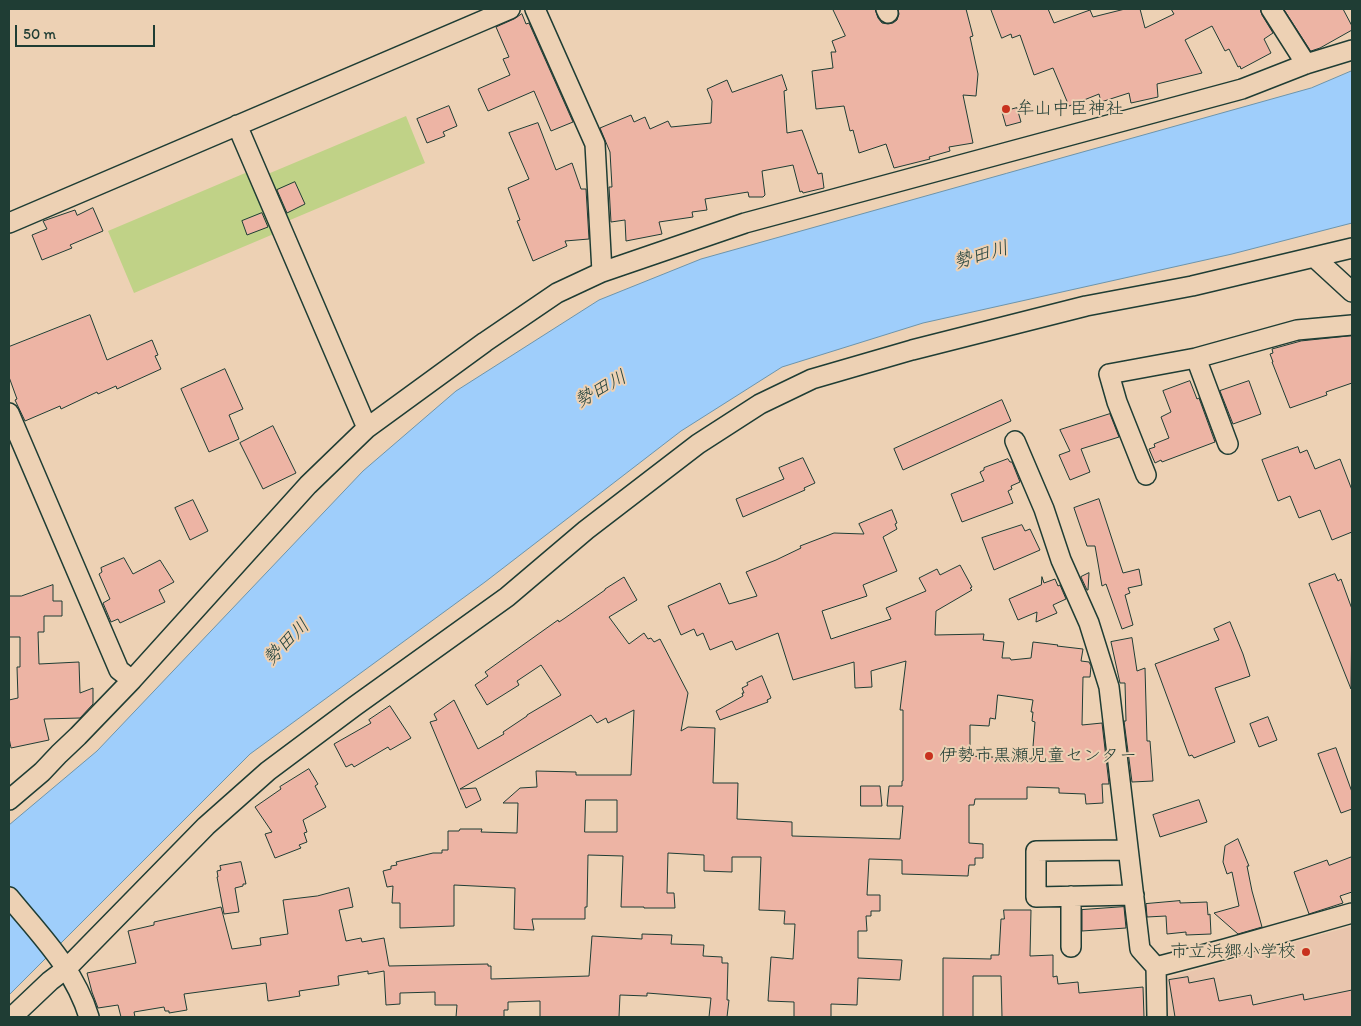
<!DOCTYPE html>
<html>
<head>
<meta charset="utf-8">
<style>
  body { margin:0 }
  #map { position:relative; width:1361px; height:1026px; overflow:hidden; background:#edd1b4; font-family:Itim,sans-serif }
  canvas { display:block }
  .frame { position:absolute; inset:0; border:10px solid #1f3d34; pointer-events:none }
  .scale { position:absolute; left:15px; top:25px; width:140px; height:22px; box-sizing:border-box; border:2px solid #1f3d34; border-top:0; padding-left:6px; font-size:15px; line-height:18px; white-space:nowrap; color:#1f3d34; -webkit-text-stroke:4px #edd1b4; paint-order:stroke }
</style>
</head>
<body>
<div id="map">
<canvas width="1361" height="1026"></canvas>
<div class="frame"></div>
<div class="scale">50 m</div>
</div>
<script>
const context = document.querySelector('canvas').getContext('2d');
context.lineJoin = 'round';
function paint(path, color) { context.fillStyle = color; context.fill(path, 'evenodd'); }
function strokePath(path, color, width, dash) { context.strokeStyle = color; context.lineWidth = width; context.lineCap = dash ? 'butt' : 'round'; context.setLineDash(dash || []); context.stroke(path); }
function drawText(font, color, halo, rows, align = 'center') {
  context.font = font + ' Itim,"Klee One",sans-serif'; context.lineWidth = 4; context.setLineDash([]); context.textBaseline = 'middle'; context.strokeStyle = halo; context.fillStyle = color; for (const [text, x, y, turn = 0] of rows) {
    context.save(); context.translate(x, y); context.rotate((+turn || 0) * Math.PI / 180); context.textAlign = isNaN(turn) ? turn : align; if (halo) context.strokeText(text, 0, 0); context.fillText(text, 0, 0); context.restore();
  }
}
const built = new Path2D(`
  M1352,926V1017H1168L1167,978Z`);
const green = new Path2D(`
  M406,116L425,163L283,223L263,176Z
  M250,171L276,233L134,293L108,231Z`);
const water = new Path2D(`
  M1352,71V223L1232,254L923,323L782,367L681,431L485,582L250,754L9,995V825L97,751L363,471L456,391L599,300L701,259L1311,88Z`);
const building = new Path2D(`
  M833,9H875L878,18L882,23L888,24L893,23L897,20L899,14L898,9H966L973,36L970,37L978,74L976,96L963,95L973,143L949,147L950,151L929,157L930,159L894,168L886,144L859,153L853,130L850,131L844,106L816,109L812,71L833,68L831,52H836L832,41L845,36Z
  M991,9H1048L1054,23L1090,10L1093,17L1125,9H1140L1145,28L1174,14L1171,9H1260L1262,15L1273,33L1264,39L1271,53L1241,69L1240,66L1238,67L1229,49L1225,51L1212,26L1185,40L1202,73L1157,84L1158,97L1131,103L1129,93L1101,102L1099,94L1069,106L1053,68L1034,75L1020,35L1012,38L1011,34L1002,38Z
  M1284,9H1343L1352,26V30L1320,48L1311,51Z
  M522,14L526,24L529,23L573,122L551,131L534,91L488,111L478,89L510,75L503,59L509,57L496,27L514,19Z
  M782,75L787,90L784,91L787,133L802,130L818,174L822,173L824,188L803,193L802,191L800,192L793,165L762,171L765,195L763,197H749L748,192L705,199L707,210L692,212L693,217L659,222L662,234L626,241L625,220L611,222L609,187H612L610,152L600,128L631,115L634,122L645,117L650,129L668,121L671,127L711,123L712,101L707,89L727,80L732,92Z
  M449,106L457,126L443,132L445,136L427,143L417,119Z
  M1017,108L1021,122L1006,126L1002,112Z
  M538,123L556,170L572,163L581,189H586L589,239L565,241L567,246L533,261L517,221L520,220L508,188L529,179L509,133Z
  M295,182L305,204L287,213L277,190Z
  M93,208L103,231L70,245L72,248L42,260L32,235L47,229L43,221L75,210L77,215Z
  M262,213L268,227L247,235L242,221Z
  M90,315L107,360L152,340L158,355L155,356L161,369L117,389L116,386L98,394L97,392L61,409L60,406L25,421L15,400L17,399L9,377V347Z
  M1352,336V383L1326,392L1327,395L1290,408L1272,362H1273L1270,354L1273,353L1272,349L1301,341Z
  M225,369L243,409L229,415L239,439L209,452L181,389Z
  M1190,381L1197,399L1199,398L1215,442L1162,462L1161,460L1155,463L1149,449L1155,447L1154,444L1169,438L1161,417L1171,412L1163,391Z
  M1249,381L1261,414L1233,424L1220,391Z
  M1002,400L1011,421L903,470L894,449Z
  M1110,414L1119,437L1081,449L1090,472L1070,480L1059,455L1070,451L1060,430Z
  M273,426L296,473L263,489L240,443Z
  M1298,447L1300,453L1307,450L1315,469L1340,459L1352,490V532L1332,540L1320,510L1299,518L1290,496L1278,501L1262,460Z
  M803,458L815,483L804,488L805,490L743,517L736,499L784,479L779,468Z
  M1008,459L1010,462H1012L1020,482L1011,486L1012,489L1008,491L1013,503L962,522L951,494L984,481L980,472L984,470V468Z
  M1099,499L1123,573L1139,569L1142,585L1128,588L1130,593L1125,595L1133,625L1122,629L1106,584L1102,586L1095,546H1087L1074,508Z
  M193,500L208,531L190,540L175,508Z
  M892,510L897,523L895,524L897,529L883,537L897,571L863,585L867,596L822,611L831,639L891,619L886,608L926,591L919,578L937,569L940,575L960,565L972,587L970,588L972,590L936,611L935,635L984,634L983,640L1004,642L1002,658H1010L1011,660L1031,658L1033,642L1058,645L1057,646L1083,649L1081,661L1089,662L1091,666L1090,677H1083L1082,725L1102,723L1109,784H1102L1103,803L1086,804L1085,794L1059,793V788L1027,787V799H975L974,805H969V843L983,844V858H975V865H969L968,876L902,874V860L869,859L867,895H880V911H871V916H866L867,931H858V958L902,960L900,980L858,978L857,1005L831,1004V1017H794V1002L768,1001L771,957L793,959L795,924H784L785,911L759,910L761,857H732V872L704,871V855L668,853L667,893H674L675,908H644V907H621L623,856L588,855L587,907H585V919H532L534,930L514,929L515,888L454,885V926L400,928V903H392L393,886L387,887L383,871L391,869V866L397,865L396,862L433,853H442V850H448V831H459L460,829H482L481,832L517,833L518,803H503L520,788L537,787L536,771L576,772V775H631L634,710L608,723L606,718L597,723L591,715L460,789L476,788L481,800L466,808L430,722L437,720L434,714L454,700L478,749L504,734L503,732L527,716V715L561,695L541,665L517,681L519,685L487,705L475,685L488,676L485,672L558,620L559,622L565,618L605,590V589L624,577L637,600L609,617L629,644L644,633L648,639L651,638L654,642L660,639L688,693L681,731L688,727L715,728L713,783H738L737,819L792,822V836L900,839L903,806H887L889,786H902V781H903V710H900L906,661L871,671L872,687L855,688L854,662L793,680L778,633L736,650L732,641L710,650L703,633L697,636L694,629L681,635L668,606L720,583L729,604L757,596L746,572L776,560L801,548L800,546L834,533L864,534L859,524ZM998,695L1033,700L1031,712H1033L1032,721L1035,722L1032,759L970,756V725L989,726L990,718L995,719ZM586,800H617V832H585Z
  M1022,525L1025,531L1030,529L1040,550L994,570L982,538Z
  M124,558L133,574L160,560L174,582L159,590L165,602L120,623L118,619L111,622L103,603L110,599L99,574L102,572L101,568Z
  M1089,573L1088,590H1087L1081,577Z
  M1335,574L1338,581L1341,579L1352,609L1351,689L1309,584Z
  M1042,577L1044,583L1055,579L1058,586L1060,585L1066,599L1053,605L1057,613L1036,622L1037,612L1018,620L1009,599L1041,585Z
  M53,585V601H62V616H44V632H38L39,664L79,662L80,693L93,688V704L80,718L44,719L49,740L11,748L9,738V700L18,698L17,667H20V637H9V596H21Z
  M1230,622L1243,654L1250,676L1215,688L1235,742L1194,758L1192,755L1189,756L1155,664L1219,640L1214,629Z
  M1132,638L1137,671L1145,668L1147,741H1150L1153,781L1132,782L1124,721H1126L1125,683H1120L1111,642Z
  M762,676L771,698L767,700L768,702L720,720L716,711L743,696L742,693H744L742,688L748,685L747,683Z
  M390,706L411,738L390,750L388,747L354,767L352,764L346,767L334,744L371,723L369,720Z
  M1268,717L1277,740L1259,747L1250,724Z
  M1336,748L1352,792V809L1341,813L1318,754Z
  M309,769L318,784L315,786L326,807L303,820L307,832L304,833L307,842L299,845L301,848L275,858L265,834L272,832L255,807L281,789L280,787Z
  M861,786H880L882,806H861Z
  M1199,800L1207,822L1160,837L1153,815Z
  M1238,839L1249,866H1247L1252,891L1262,927L1238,934L1214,913L1239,906L1232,872L1227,874L1223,862L1225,846Z
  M1352,857V892L1340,896L1343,903L1309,914L1294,872L1327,860L1329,865Z
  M241,862L246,884H243V886L235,888L239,912L224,914L217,877H218L217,871L221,870L220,866Z
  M349,888L353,907L339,910L346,941L361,938L362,942L384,938L389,966L488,964V966H491V979L589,976L592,936L642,939V934L672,935L671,944L704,945L703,956L722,957V963H728L727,1000H729L727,1017H709L711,998L647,993V996L620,995L619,1017H540V1001L508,1002V1010H504V1017H456L457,1005H435V992L400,993V1004L386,1005L384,971L368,974V971L338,976L339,985L299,991L300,996L268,1001L266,983L184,994L187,1010L169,1013V1011H165L164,1007L134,1012L135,1017H121L118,1005L98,1008L92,992L87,973L136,963L128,931L154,925V922L221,907L232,949L261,945L260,938L288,934L283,900L317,896Z
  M1180,901V903L1207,902L1208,915L1210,914L1211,934L1186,935V932L1167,934L1166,916L1147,917L1146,904Z
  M1124,907L1126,928L1082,931V910Z
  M1004,910H1031L1030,956L1053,955V977L1057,976L1058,984L1078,982L1079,993L1143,987L1144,1017H1002L1001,976H973V1017H943V958L991,959V955H999L1001,919H1004Z
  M1188,977L1189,983L1214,978L1219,1001L1251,995L1253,1005L1303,994L1304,1000L1352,990V1017H1175L1169,980Z`);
const street = new Path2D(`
  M535,9L595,144L602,272
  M886,9L888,13
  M1271,9L1306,64
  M237,125L367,428
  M9,223L510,9
  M1315,258L1352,292
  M1196,358L1228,444
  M9,413L119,670L132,680
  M1015,441L1044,509L1061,560L1089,623L1109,687L1140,949L1156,967L1157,1017
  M1146,475L1117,402L1109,374L1196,358L1297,330L1352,325
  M9,800L42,772L59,754L78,736L132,680L308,485L367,428L485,342L557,293L602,272L745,223L1242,89L1306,64L1352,50
  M1128,850L1036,851V897L1134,895
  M1071,896V947
  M9,897C40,935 74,968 89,1017
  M1156,967L1225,949L1352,913
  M12,1017L50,981L67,968L206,826L268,771L355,706L507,597L586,530L698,444L760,404L812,379L912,350L1086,306L1192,286L1352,248`);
const markers = [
  [1006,109,5,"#c8321e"],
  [929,756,5,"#c8321e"],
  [1306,952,5,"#c8321e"]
];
const poiNames = [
  ["牟山中臣神社",1016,109],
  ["伊勢市黒瀬児童センター",939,756],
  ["市立浜郷小学校",1296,952,"right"]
];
const waterNames = [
  ["勢田川",981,256,-16],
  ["勢田川",601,390,-29],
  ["勢田川",287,643,-45]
];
paint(built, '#e9c5ad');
paint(green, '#c0d287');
paint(water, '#9fcefb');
strokePath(water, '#6c94ab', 1);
paint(building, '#edb4a4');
strokePath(building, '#1f3d34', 1);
strokePath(street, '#1f3d34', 22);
strokePath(street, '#edd1b4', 19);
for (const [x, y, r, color] of markers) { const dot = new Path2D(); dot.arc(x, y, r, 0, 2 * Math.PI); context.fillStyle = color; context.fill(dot); strokePath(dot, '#edd1b4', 2); }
drawText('18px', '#1f3d34', '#edd1b4', poiNames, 'left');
drawText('italic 19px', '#25443e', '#edd1b4', waterNames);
</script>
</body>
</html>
